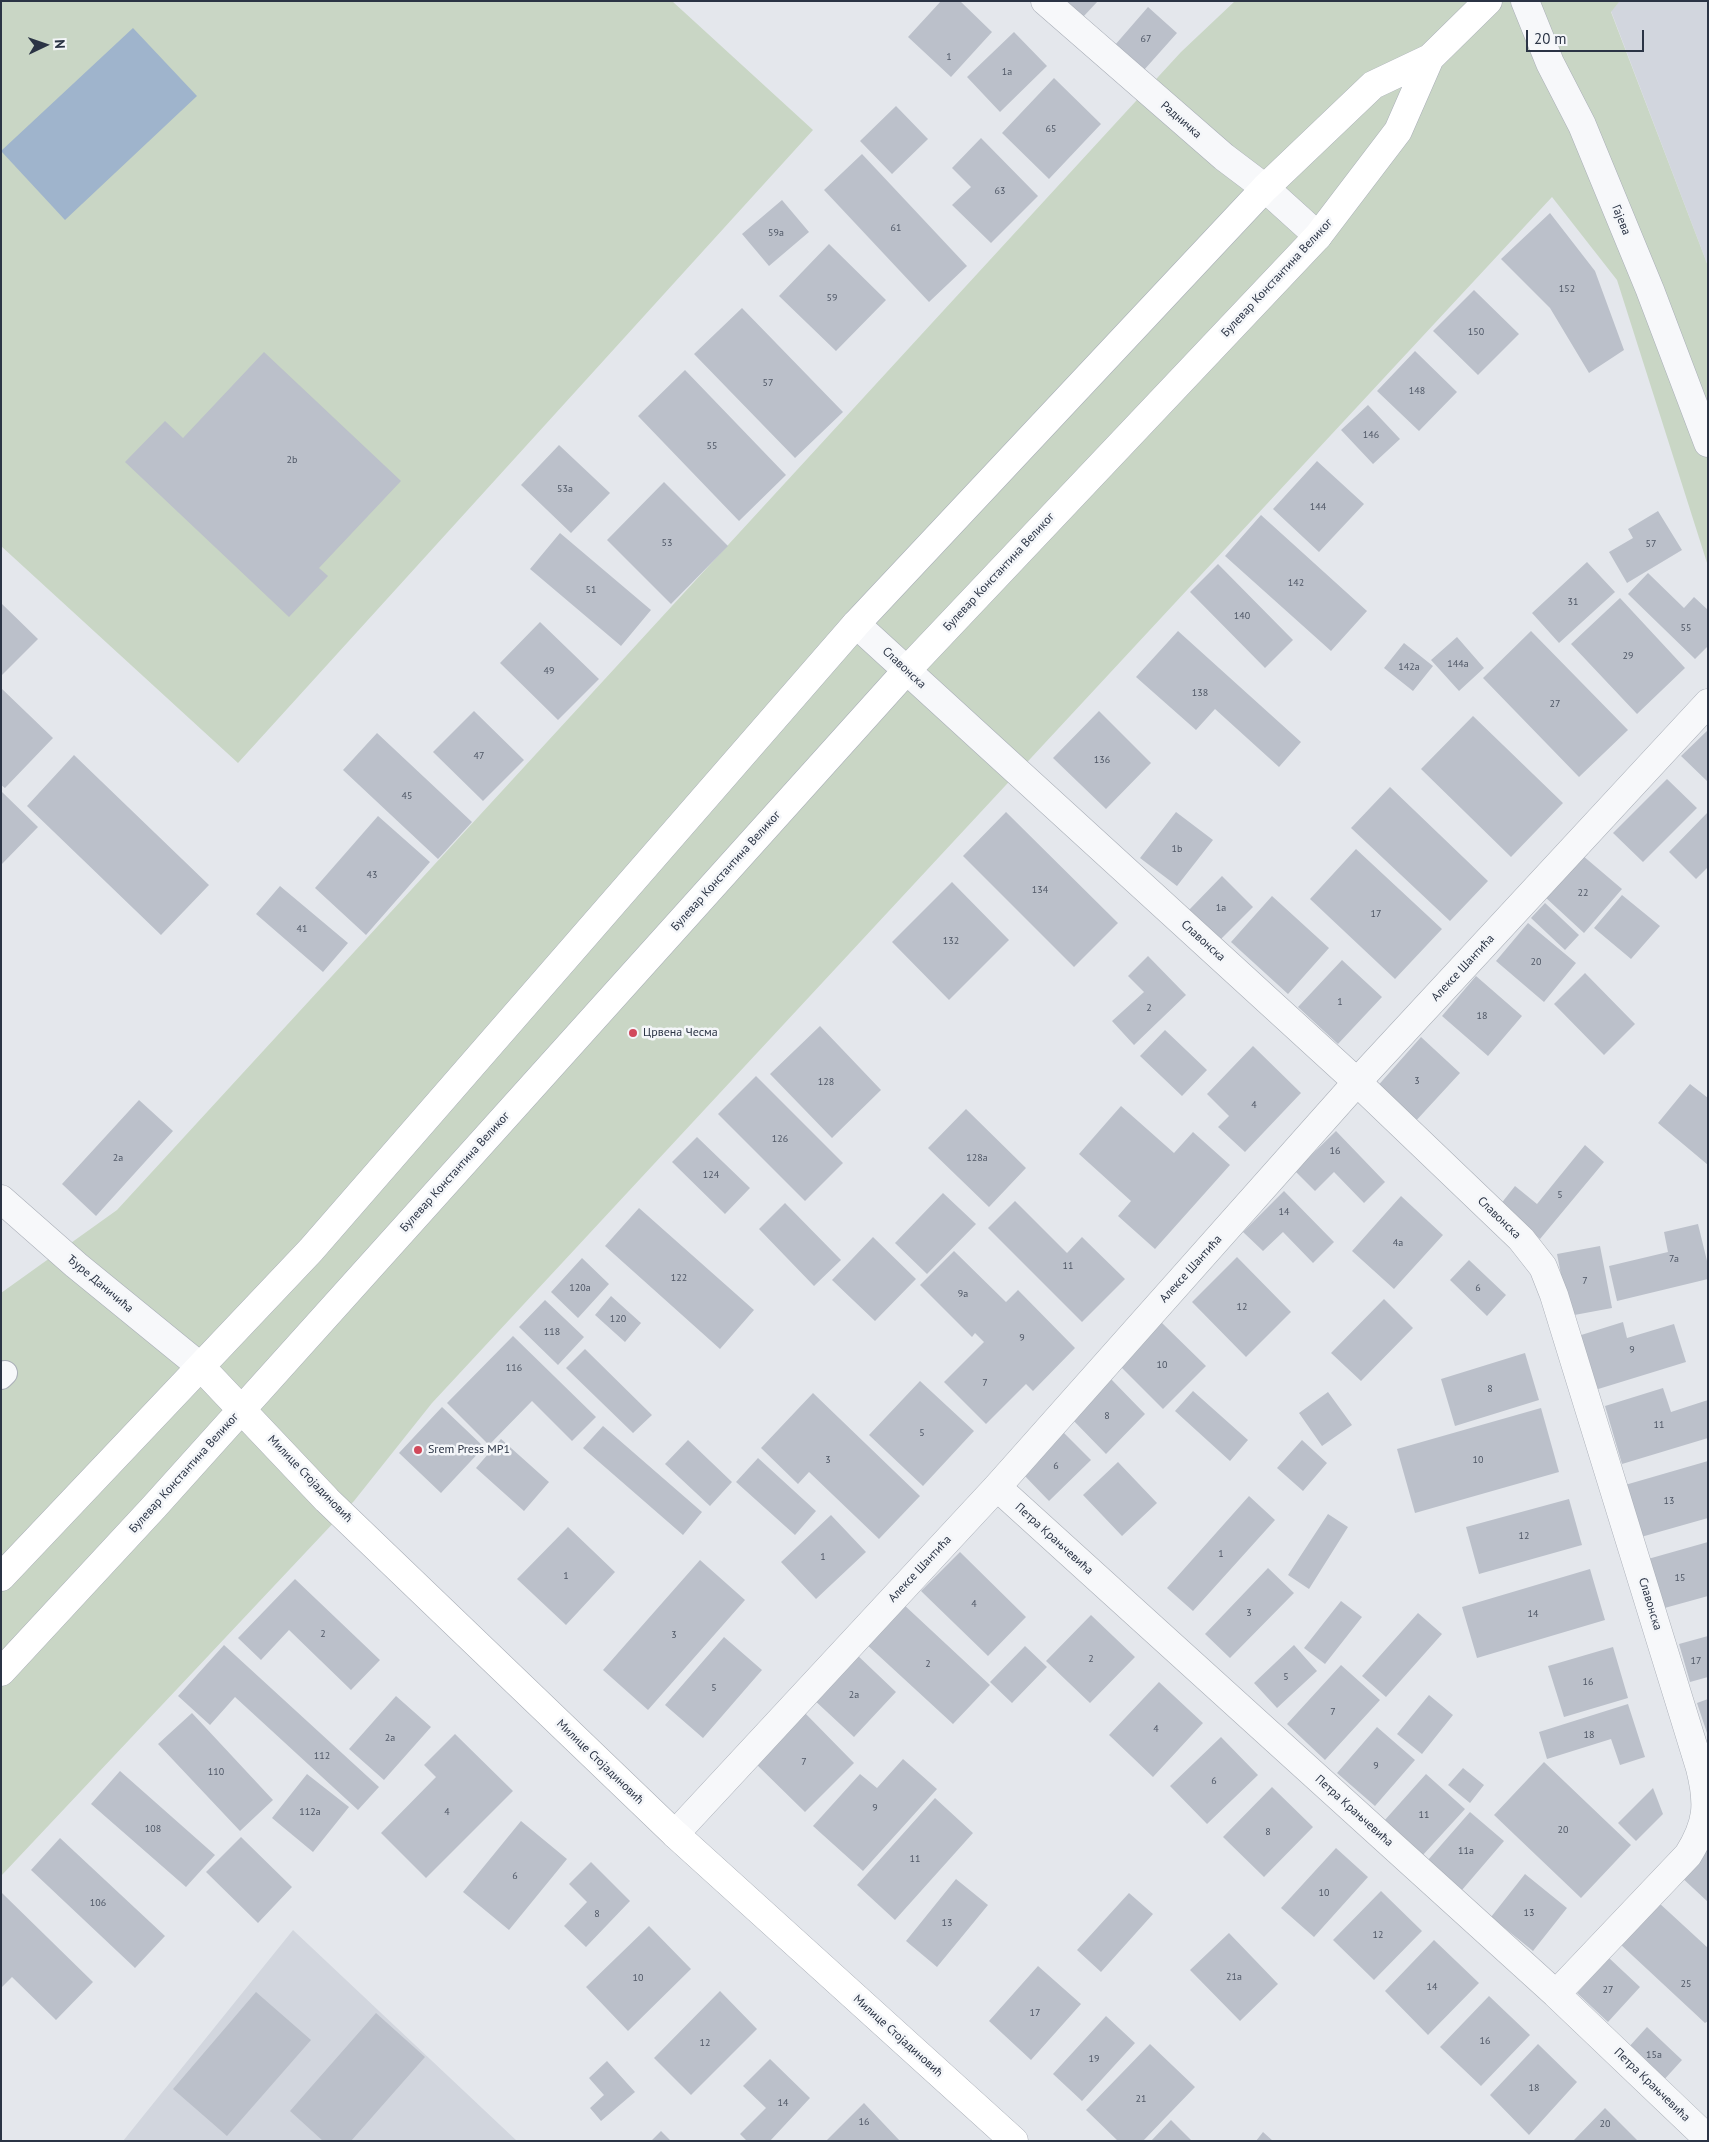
<!DOCTYPE html>
<html>
<head>
<meta charset="utf-8">
<style>
  body { margin:0 }
  #map { position:relative; width:1709px; height:2142px; overflow:hidden; background:#e4e7ec; font-family:"PT Sans",sans-serif }
  canvas { display:block }
  .frame { position:absolute; inset:0; border:2px solid #2b3445; pointer-events:none }
  .north { position:absolute; left:20px; top:20px; width:50px; height:50px; -webkit-text-stroke:4px #f4f6f9; paint-order:stroke; rotate:87deg; font-size:14px; font-weight:700; line-height:20px; text-align:center; color:#2b3445 }
  .north::after { content:''; display:block; margin:auto; width:18px; height:22px; background:#2b3445; clip-path:polygon(50% 0,100% 100%,50% 72%,0 100%) }
  .scale { position:absolute; left:1526px; top:30px; width:118px; height:22px; box-sizing:border-box; border:2px solid #2b3445; border-top:0; padding-left:6px; font-size:15px; line-height:18px; white-space:nowrap; color:#2b3445; -webkit-text-stroke:4px #f4f6f9; paint-order:stroke }
</style>
</head>
<body>
<div id="map">
<canvas width="1709" height="2142"></canvas>
<div class="frame"></div>
<div class="north">N</div>
<div class="scale">20 m</div>
</div>
<script>
const context = document.querySelector('canvas').getContext('2d');
context.lineJoin = 'round';
function paint(path, color) { context.fillStyle = color; context.fill(path, 'evenodd'); }
function strokePath(path, color, width, dash) { context.strokeStyle = color; context.lineWidth = width; context.lineCap = dash ? 'butt' : 'round'; context.setLineDash(dash || []); context.stroke(path); }
function drawText(font, color, halo, rows, align = 'center') {
  context.font = font + ' "PT Sans",sans-serif'; context.lineWidth = 5; context.setLineDash([]); context.textBaseline = 'middle'; context.strokeStyle = halo; context.fillStyle = color; for (const [text, x, y, turn = 0] of rows) {
    context.save(); context.translate(x, y); context.rotate((+turn || 0) * Math.PI / 180); context.textAlign = isNaN(turn) ? turn : align; if (halo) context.strokeText(text, 0, 0); context.fillText(text, 0, 0); context.restore();
  }
}
const built = new Path2D(`
  M1620,1H1708V266L1611,11Z
  M293,1930L517,2141H123Z`);
const green = new Path2D(`
  M1,1H672L813,130L238,763L1,546Z
  M1235,1H1620L1611,12L1708,266V566L1617,280L1552,197L432,1403L354,1501L1,1876V1293L117,1210L1181,52Z`);
const water = new Path2D(`
  M133,28L197,96L65,220L1,151Z`);
const building = new Path2D(`
  M941,1H960L992,32L951,77L908,37Z
  M1067,1H1098L1083,17Z
  M1148,7L1177,33L1144,70L1115,45Z
  M1014,32L1047,66L1000,112L967,77Z
  M1054,78L1101,124L1049,179L1002,133Z
  M896,106L928,139L892,174L860,141Z
  M981,138L1038,196L991,243L952,205L971,187L952,168Z
  M862,154L967,266L929,302L824,190Z
  M782,200L809,232L769,266L742,234Z
  M1550,213L1595,271L1624,350L1589,373L1550,308L1501,259Z
  M829,244L886,300L836,351L779,296Z
  M1474,290L1519,334L1478,375L1433,331Z
  M742,308L843,412L795,458L694,354Z
  M1415,351L1457,392L1419,431L1377,391Z
  M264,352L401,481L319,568L328,576L289,617L125,462L165,421L183,438Z
  M685,370L786,475L739,521L638,416Z
  M1368,405L1400,439L1373,464L1341,430Z
  M559,445L610,493L571,533L521,485Z
  M1317,461L1364,504L1319,552L1273,509Z
  M664,482L728,546L671,604L607,540Z
  M1658,511L1682,550L1627,583L1609,552L1633,538L1628,529Z
  M1261,515L1367,611L1331,651L1225,556Z
  M560,533L651,610L621,646L530,569Z
  M1587,562L1615,592L1559,643L1532,613Z
  M1218,564L1293,640L1265,668L1190,592Z
  M1648,573L1684,608L1694,597L1708,610V646L1695,659L1628,594Z
  M1620,598L1685,668L1637,714L1571,644Z
  M1,603L38,639L1,676Z
  M540,622L599,679L558,720L500,663Z
  M1178,631L1301,742L1279,767L1215,709L1196,730L1136,677Z
  M1531,631L1628,730L1579,777L1483,678Z
  M1457,637L1484,668L1459,691L1431,660Z
  M1404,643L1433,666L1413,691L1384,668Z
  M1,688L53,738L5,788L1,785Z
  M474,711L524,760L483,801L433,752Z
  M1099,711L1151,763L1106,809L1053,758Z
  M1473,716L1563,803L1511,857L1421,769Z
  M1708,730V782L1681,756Z
  M377,733L472,822L438,859L343,770Z
  M74,755L209,885L161,935L27,806Z
  M1667,779L1697,808L1643,862L1613,833Z
  M1390,787L1488,881L1450,921L1351,828Z
  M1,791L38,827L1,865Z
  M1006,812L1118,923L1074,967L963,856Z
  M1176,812L1213,840L1177,886L1140,858Z
  M1708,812V867L1696,879L1669,852Z
  M378,816L430,862L366,935L315,888Z
  M1356,849L1442,929L1395,979L1310,899Z
  M1582,855L1622,889L1584,933L1545,897Z
  M1222,876L1253,907L1220,940L1189,910Z
  M952,882L1009,940L949,1000L892,942Z
  M280,886L348,943L323,972L256,914Z
  M1622,895L1660,926L1631,959L1594,928Z
  M1272,896L1329,948L1288,994L1231,942Z
  M1545,903L1579,935L1565,950L1531,918Z
  M1528,923L1576,963L1544,1002L1496,961Z
  M1148,956L1186,995L1134,1045L1112,1021L1144,992L1128,976Z
  M1342,960L1382,997L1338,1044L1298,1007Z
  M1585,973L1635,1024L1604,1055L1554,1004Z
  M1476,976L1522,1016L1488,1056L1442,1016Z
  M820,1026L881,1090L832,1138L770,1074Z
  M1165,1030L1207,1070L1182,1096L1140,1056Z
  M1421,1037L1460,1073L1413,1124L1375,1089Z
  M1253,1046L1301,1093L1245,1152L1218,1127L1229,1116L1207,1094Z
  M756,1076L843,1163L805,1201L718,1114Z
  M1690,1084L1708,1098V1165L1658,1123Z
  M139,1100L173,1131L96,1216L62,1184Z
  M1121,1106L1174,1153L1193,1132L1230,1165L1155,1249L1118,1216L1131,1201L1079,1154Z
  M966,1109L1026,1168L989,1207L928,1148Z
  M1336,1131L1385,1182L1364,1203L1334,1172L1315,1191L1295,1171Z
  M697,1137L750,1188L725,1214L672,1162Z
  M1585,1145L1604,1162L1540,1239L1500,1205L1515,1186L1537,1204Z
  M1284,1191L1334,1242L1313,1263L1283,1232L1263,1251L1243,1232Z
  M943,1193L976,1224L927,1274L895,1243Z
  M1401,1196L1443,1235L1394,1289L1352,1251Z
  M1015,1201L1067,1253L1082,1237L1125,1279L1082,1322L988,1228Z
  M785,1203L841,1260L814,1286L759,1229Z
  M639,1208L754,1310L720,1349L605,1246Z
  M1698,1224L1708,1265V1279L1617,1301L1609,1266L1668,1252L1664,1232Z
  M873,1237L916,1279L875,1321L832,1280Z
  M1600,1246L1612,1308L1569,1316L1557,1254Z
  M954,1251L1006,1302L1018,1290L1075,1348L1033,1391L1026,1384L986,1424L944,1382L984,1342L975,1333L972,1337L920,1285Z
  M1237,1257L1291,1312L1246,1357L1192,1302Z
  M582,1258L609,1284L578,1318L551,1292Z
  M1469,1260L1506,1295L1487,1316L1450,1280Z
  M611,1296L641,1323L625,1342L595,1315Z
  M1384,1299L1413,1328L1361,1381L1331,1353Z
  M545,1300L584,1337L558,1365L519,1327Z
  M1161,1322L1206,1366L1163,1409L1119,1365Z
  M1623,1322L1627,1338L1674,1324L1686,1362L1595,1390L1578,1336Z
  M513,1336L596,1417L572,1441L532,1401L489,1445L447,1403Z
  M585,1349L652,1415L633,1433L566,1368Z
  M1525,1353L1539,1400L1455,1426L1441,1379Z
  M1110,1378L1145,1414L1106,1454L1070,1417Z
  M920,1381L974,1431L923,1486L869,1435Z
  M1663,1388L1671,1412L1708,1400V1438L1622,1464L1605,1406Z
  M1193,1391L1248,1440L1230,1461L1175,1411Z
  M1328,1392L1352,1425L1322,1446L1299,1413Z
  M813,1393L920,1496L879,1539L809,1472L798,1484L761,1448Z
  M442,1407L484,1447L441,1493L399,1453Z
  M1541,1408L1559,1472L1415,1513L1397,1449Z
  M603,1426L702,1512L683,1535L583,1448Z
  M1062,1431L1091,1460L1049,1501L1021,1472Z
  M501,1439L549,1482L524,1511L476,1468Z
  M688,1440L732,1482L710,1506L665,1464Z
  M1302,1440L1327,1463L1303,1491L1277,1468Z
  M758,1458L816,1511L795,1535L736,1482Z
  M1708,1461V1518L1641,1537L1625,1485Z
  M1118,1462L1157,1503L1122,1536L1083,1495Z
  M1249,1496L1275,1520L1193,1611L1167,1588Z
  M1569,1499L1582,1545L1479,1574L1466,1527Z
  M1328,1514L1348,1527L1309,1589L1288,1575Z
  M831,1515L866,1552L816,1599L781,1562Z
  M568,1527L615,1572L566,1625L517,1579Z
  M1708,1542V1596L1661,1609L1648,1559Z
  M960,1552L1026,1617L988,1656L921,1591Z
  M700,1560L745,1600L648,1710L603,1670Z
  M1268,1568L1294,1593L1230,1658L1205,1634Z
  M1590,1569L1605,1620L1477,1658L1462,1607Z
  M295,1579L380,1660L351,1690L289,1630L261,1660L238,1638Z
  M1341,1601L1362,1617L1325,1664L1304,1648Z
  M902,1603L990,1685L953,1724L865,1643Z
  M1418,1613L1442,1634L1386,1697L1362,1676Z
  M1091,1615L1135,1657L1090,1703L1046,1661Z
  M1708,1636V1677L1690,1682L1679,1644Z
  M724,1637L762,1670L703,1738L665,1705Z
  M224,1645L379,1787L358,1810L235,1697L210,1725L178,1696Z
  M1294,1645L1317,1671L1277,1708L1254,1683Z
  M1025,1646L1047,1667L1012,1703L990,1682Z
  M1613,1647L1628,1698L1564,1717L1548,1666Z
  M855,1653L896,1692L854,1737L812,1698Z
  M1341,1665L1380,1700L1325,1760L1287,1724Z
  M1159,1682L1203,1723L1153,1777L1109,1735Z
  M1429,1695L1453,1715L1422,1754L1397,1734Z
  M396,1696L431,1727L384,1780L349,1749Z
  M1708,1699V1733H1707L1697,1703Z
  M1628,1704L1645,1757L1620,1765L1611,1739L1547,1759L1539,1732Z
  M803,1711L854,1763L805,1812L753,1761Z
  M192,1713L273,1800L240,1831L158,1744Z
  M1377,1727L1415,1760L1375,1806L1337,1773Z
  M455,1734L513,1791L426,1878L381,1833L436,1777L424,1765Z
  M1221,1737L1258,1775L1207,1824L1170,1786Z
  M903,1759L937,1789L863,1871L813,1826L860,1774L877,1788Z
  M1544,1762L1631,1845L1581,1898L1494,1815Z
  M1463,1768L1484,1785L1470,1803L1448,1785Z
  M120,1771L215,1855L186,1887L91,1804Z
  M307,1774L349,1807L313,1852L272,1818Z
  M1426,1774L1465,1809L1422,1856L1384,1821Z
  M1272,1787L1313,1827L1264,1877L1223,1837Z
  M1653,1788L1663,1814L1636,1841L1618,1823Z
  M935,1798L973,1833L895,1920L857,1885Z
  M1470,1812L1504,1841L1462,1890L1428,1860Z
  M521,1821L567,1859L509,1930L463,1892Z
  M241,1837L292,1887L258,1923L206,1872Z
  M60,1838L165,1936L135,1968L31,1870Z
  M1708,1844V1902L1679,1875Z
  M1336,1848L1368,1877L1314,1937L1281,1908Z
  M591,1862L630,1901L586,1947L564,1926L587,1902L569,1884Z
  M1525,1874L1567,1908L1533,1951L1491,1917Z
  M956,1879L988,1905L937,1967L906,1941Z
  M1381,1891L1422,1931L1374,1980L1333,1940Z
  M2,1893L93,1982L56,2020L12,1977L1,1988Z
  M1129,1893L1153,1914L1101,1972L1077,1950Z
  M1658,1902L1708,1948V2021L1705,2023L1619,1943Z
  M649,1926L691,1969L628,2031L586,1987Z
  M1229,1933L1278,1984L1240,2021L1190,1970Z
  M1434,1940L1479,1983L1428,2035L1385,1991Z
  M1609,1958L1640,1987L1608,2022L1577,1993Z
  M1038,1966L1081,2004L1031,2060L989,2021Z
  M720,1991L757,2029L691,2095L654,2058Z
  M256,1992L311,2040L227,2136L173,2089Z
  M1489,1996L1530,2035L1481,2086L1440,2047Z
  M376,2013L425,2057L351,2141H323L290,2111Z
  M1106,2016L1135,2043L1082,2101L1053,2074Z
  M1647,2027L1682,2060L1662,2082L1627,2049Z
  M1150,2044L1195,2087L1143,2141H1118L1086,2110Z
  M1538,2044L1577,2082L1529,2135L1490,2095Z
  M770,2059L810,2098L770,2141H747L740,2134L766,2108L743,2086Z
  M607,2061L635,2092L601,2121L590,2108L604,2095L589,2078Z
  M864,2103L900,2141H826Z
  M1605,2108L1638,2141H1573Z
  M1171,2120L1192,2141H1151Z
  M661,2131L671,2141H651Z
  M1263,2132L1273,2141H1256Z`);
const lane = new Path2D(`
  M1,1377L5,1373`);
const street = new Path2D(`
  M1045,1L1224,157L1265,188L1318,236
  M1525,1L1550,63L1582,125L1650,290L1708,443
  M856,624L1357,1082L1521,1239L1543,1267L1554,1295L1700,1768C1709,1804 1708,1823 1688,1855L1556,1994
  M1,1199L76,1265L201,1367
  M997,1487L1556,1994L1708,2139
  M675,1834L997,1487L1357,1082L1708,703`);
const secondary = new Path2D(`
  M201,1367L327,1500L675,1834L1014,2141
  M1,1577L311,1250L856,624L1265,188L1373,85L1430,58L1488,1
  M1,1672L154,1507L907,670L1318,236L1398,131L1430,58`);
const markers = [
  [633,1033,5,"#d1495b"],
  [418,1450,5,"#d1495b"]
];
const numberNames = [
  ["67",1146,39],
  ["1",949,57],
  ["1a",1007,72],
  ["65",1051,129],
  ["63",1000,191],
  ["61",896,228],
  ["59a",776,233],
  ["152",1567,289],
  ["59",832,298],
  ["150",1476,332],
  ["57",768,383],
  ["148",1417,391],
  ["146",1371,435],
  ["55",712,446],
  ["2b",292,460],
  ["53a",565,489],
  ["144",1318,507],
  ["53",667,543],
  ["57",1651,544],
  ["142",1296,583],
  ["51",591,590],
  ["31",1573,602],
  ["140",1242,616],
  ["55",1686,628],
  ["29",1628,656],
  ["144a",1458,664],
  ["142a",1409,667],
  ["49",549,671],
  ["138",1200,693],
  ["27",1555,704],
  ["47",479,756],
  ["136",1102,760],
  ["45",407,796],
  ["1b",1177,849],
  ["43",372,875],
  ["134",1040,890],
  ["22",1583,893],
  ["1a",1221,908],
  ["17",1376,914],
  ["41",302,929],
  ["132",951,941],
  ["20",1536,962],
  ["1",1340,1002],
  ["2",1149,1008],
  ["18",1482,1016],
  ["3",1417,1081],
  ["128",826,1082],
  ["4",1254,1105],
  ["126",780,1139],
  ["16",1335,1151],
  ["2a",118,1158],
  ["128a",977,1158],
  ["124",711,1175],
  ["5",1560,1195],
  ["14",1284,1212],
  ["4a",1398,1243],
  ["7a",1674,1259],
  ["11",1068,1266],
  ["122",679,1278],
  ["7",1585,1281],
  ["120a",580,1288],
  ["6",1478,1288],
  ["9a",963,1294],
  ["12",1242,1307],
  ["120",618,1319],
  ["118",552,1332],
  ["9",1022,1338],
  ["9",1632,1350],
  ["10",1162,1365],
  ["116",514,1368],
  ["7",985,1383],
  ["8",1490,1389],
  ["8",1107,1416],
  ["11",1659,1425],
  ["5",922,1433],
  ["3",828,1460],
  ["10",1478,1460],
  ["6",1056,1466],
  ["13",1669,1501],
  ["12",1524,1536],
  ["1",1221,1554],
  ["1",823,1557],
  ["1",566,1576],
  ["15",1680,1578],
  ["4",974,1604],
  ["3",1249,1613],
  ["14",1533,1614],
  ["2",323,1634],
  ["3",674,1635],
  ["2",1091,1659],
  ["17",1696,1661],
  ["2",928,1664],
  ["5",1286,1677],
  ["16",1588,1682],
  ["5",714,1688],
  ["2a",854,1695],
  ["7",1333,1712],
  ["4",1156,1729],
  ["18",1589,1735],
  ["2a",390,1738],
  ["112",322,1756],
  ["7",804,1762],
  ["9",1376,1766],
  ["110",216,1772],
  ["6",1214,1781],
  ["9",875,1808],
  ["112a",310,1812],
  ["4",447,1812],
  ["11",1424,1815],
  ["108",153,1829],
  ["20",1563,1830],
  ["8",1268,1832],
  ["11a",1466,1851],
  ["11",915,1859],
  ["6",515,1876],
  ["10",1324,1893],
  ["106",98,1903],
  ["13",1529,1913],
  ["8",597,1914],
  ["13",947,1923],
  ["12",1378,1935],
  ["21a",1234,1977],
  ["10",638,1978],
  ["25",1686,1984],
  ["14",1432,1987],
  ["27",1608,1990],
  ["17",1035,2013],
  ["16",1485,2041],
  ["12",705,2043],
  ["15a",1654,2055],
  ["19",1094,2059],
  ["18",1534,2088],
  ["21",1141,2099],
  ["14",783,2103],
  ["16",864,2122],
  ["20",1605,2124]
];
const streetNames = [
  ["Радничка",1181,120,41],
  ["Гајева",1621,220,68],
  ["Булевар Константина Великог",1277,278,-47],
  ["Булевар Константина Великог",999,572,-47],
  ["Славонска",904,668,43],
  ["Булевар Константина Великог",726,871,-48],
  ["Славонска",1203,941,42],
  ["Алексе Шантића",1463,968,-47],
  ["Булевар Константина Великог",455,1172,-48],
  ["Славонска",1499,1218,44],
  ["Алексе Шантића",1191,1269,-48],
  ["Ђуре Даничића",100,1284,40],
  ["Булевар Константина Великог",184,1473,-48],
  ["Милице Стојадиновић",310,1479,46],
  ["Петра Крањчевића",1054,1539,42],
  ["Алексе Шантића",920,1569,-47],
  ["Славонска",1650,1604,73],
  ["Милице Стојадиновић",600,1762,44],
  ["Петра Крањчевића",1354,1811,42],
  ["Милице Стојадиновић",898,2036,42],
  ["Петра Крањчевића",1652,2085,44]
];
const poiNames = [
  ["Црвена Чесма",643,1033],
  ["Srem Press MP1",428,1450]
];
paint(built, '#d2d6de');
paint(green, '#c9d6c5');
paint(water, '#9fb4cc');
paint(building, '#bbc0ca');
strokePath(lane, '#a9aeb7', 26);
strokePath(street, '#a9aeb7', 29);
strokePath(secondary, '#a9aeb7', 29);
strokePath(lane, '#f7f8fa', 24);
strokePath(street, '#f7f8fa', 28);
strokePath(secondary, '#fff', 28);
for (const [x, y, r, color] of markers) { const dot = new Path2D(); dot.arc(x, y, r, 0, 2 * Math.PI); context.fillStyle = color; context.fill(dot); strokePath(dot, '#f4f6f9', 2); }
drawText('10px', '#4f5766', null, numberNames);
drawText('12px', '#2b3445', '#f4f6f9', streetNames);
drawText('12px', '#2b3445', '#f4f6f9', poiNames, 'left');
</script>
</body>
</html>
